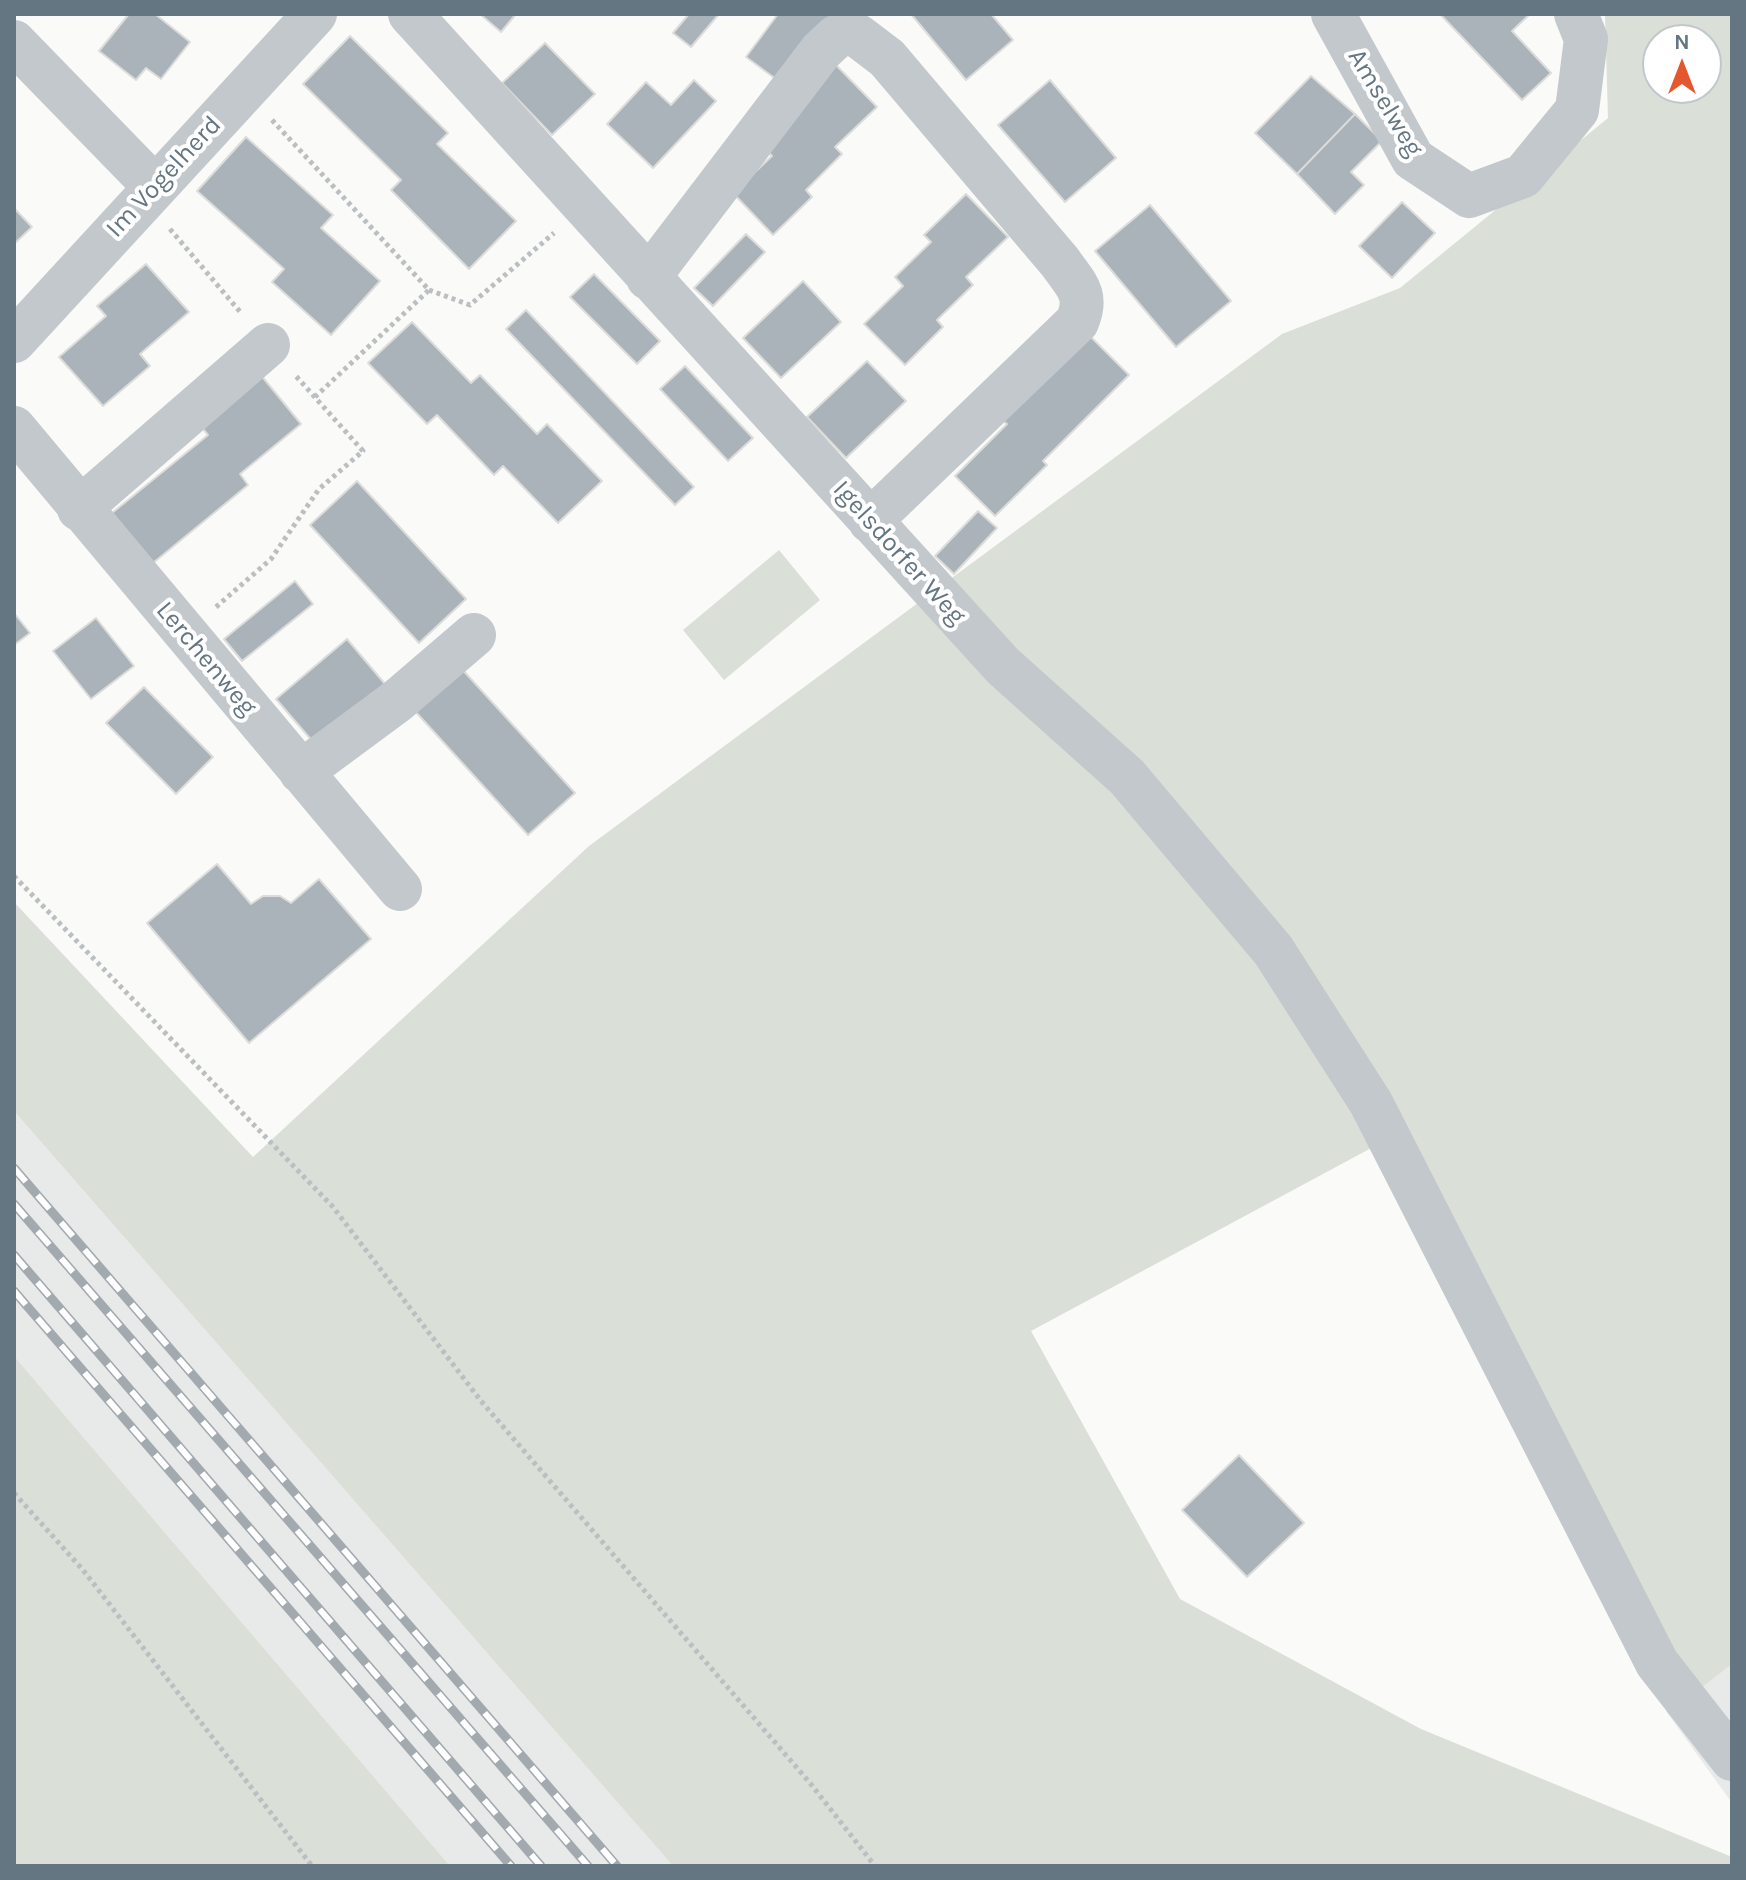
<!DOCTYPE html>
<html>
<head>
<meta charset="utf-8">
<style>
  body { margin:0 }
  #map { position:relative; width:1746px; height:1880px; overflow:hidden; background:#fafaf8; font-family:Karla,sans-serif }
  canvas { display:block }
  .frame { position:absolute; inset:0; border:16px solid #657683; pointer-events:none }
  .north { position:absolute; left:1642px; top:24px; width:80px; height:80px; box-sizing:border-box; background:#fff; border:2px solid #c1c8cd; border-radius:50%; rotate:0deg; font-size:22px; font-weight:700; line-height:32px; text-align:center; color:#657683 }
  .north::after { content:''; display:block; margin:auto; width:28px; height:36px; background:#e4572e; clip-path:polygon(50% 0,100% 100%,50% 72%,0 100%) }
</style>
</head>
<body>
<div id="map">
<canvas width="1746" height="1880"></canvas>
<div class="frame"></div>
<div class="north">N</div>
</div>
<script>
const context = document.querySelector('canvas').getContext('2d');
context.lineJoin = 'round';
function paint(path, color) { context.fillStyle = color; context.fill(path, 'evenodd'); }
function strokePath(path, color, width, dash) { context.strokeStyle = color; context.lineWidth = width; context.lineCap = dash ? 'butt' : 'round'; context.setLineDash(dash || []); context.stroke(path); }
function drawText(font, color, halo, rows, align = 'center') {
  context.font = font + ' Karla,sans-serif'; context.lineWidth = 8; context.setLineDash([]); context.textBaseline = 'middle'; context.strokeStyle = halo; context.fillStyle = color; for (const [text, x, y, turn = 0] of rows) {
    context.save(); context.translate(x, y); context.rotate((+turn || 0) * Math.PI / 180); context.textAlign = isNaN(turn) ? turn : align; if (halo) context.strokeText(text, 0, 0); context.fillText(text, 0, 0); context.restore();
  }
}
const built = new Path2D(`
  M14,1111L673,1866H450L14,1356Z
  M1732,1664V1803L1668,1714Z`);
const green = new Path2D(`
  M1605,14H1732V1664L1668,1714L1375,1146L1031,1331L1180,1599L1421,1729L1732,1857V1866H673L14,1111V902L253,1157L589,846L1282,334L1400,288L1608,118ZM1658,40H1706V88H1658Z
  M779,550L820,600L724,680L683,630Z
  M14,1356L450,1866H14Z`);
const building = new Path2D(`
  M129,14H155L190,42L161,79L146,68L136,80L99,51Z
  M480,14H516L501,32Z
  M689,14H719L691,47L673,33Z
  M778,14H837L784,85L746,57Z
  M911,14H991L1013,40L966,80Z
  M1440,14H1530L1512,31L1551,73L1522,100Z
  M350,36L448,133L437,144L516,221L469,269L391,190L401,180L303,84Z
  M545,43L595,94L552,135L502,83Z
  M835,64L877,107L835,147L842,154L806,190L812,197L773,235L733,193L772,156L764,147Z
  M1311,76L1355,114L1297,174L1255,133Z
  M694,80L716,101L653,168L607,124L646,82L671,105Z
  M1050,80L1116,158L1065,202L998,125Z
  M1355,114L1382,141L1351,172L1364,185L1335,214L1297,174Z
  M246,137L333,215L321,228L380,281L331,335L272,282L284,269L197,191Z
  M966,194L1008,237L966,277L973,285L937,320L943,327L905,365L864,324L903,286L895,277L931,242L924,235Z
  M1402,202L1435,233L1392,278L1359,246Z
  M1150,205L1231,301L1176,347L1095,251Z
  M14,208L32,227L14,244Z
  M746,234L765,252L713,306L694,288Z
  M146,264L189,312L140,354L150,366L103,406L59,357L106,316L97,306Z
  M594,274L660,341L637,364L570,297Z
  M803,281L841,322L781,378L743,338Z
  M526,310L694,487L675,505L506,329Z
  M412,322L471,383L480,375L537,434L547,424L602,481L558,523L503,466L494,475L437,415L427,424L368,363Z
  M1089,335L1129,375L1043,461L1047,465L995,516L955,476L1007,424L1003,421Z
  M867,361L906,401L846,458L807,417Z
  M685,366L753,438L728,461L660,389Z
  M260,374L301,424L240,474L248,485L153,563L112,513L208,435L199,424Z
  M357,481L466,599L419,643L310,525Z
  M978,511L997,528L954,574L935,556Z
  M295,581L313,604L242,661L224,639Z
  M14,613L30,633L14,645Z
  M96,618L134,666L91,699L53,651Z
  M347,639L385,684L314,743L276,699Z
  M460,667L575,793L528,835L414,710Z
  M144,687L213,757L176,794L106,723Z
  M217,864L251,904L263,896H280L291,903L319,879L371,939L249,1043L147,923Z
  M1239,1455L1304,1523L1247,1577L1182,1510Z`);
const path = new Path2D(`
  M272,120L429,290L315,397
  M170,229L241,313
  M429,290L470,305L554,233
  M216,607L271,559L319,489L363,451L295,375
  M14,876L333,1207L481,1401L810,1783L875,1866
  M14,1493L83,1570L312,1866`);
const minor = new Path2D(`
  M410,14L1003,666L1127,777L1273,950L1371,1103L1657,1663L1732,1759
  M1333,14L1413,159L1469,196L1523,176L1577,110L1586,39L1576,14
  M14,42L154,186
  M648,278L821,51L836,37L847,33L858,36L887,58L1060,262C1076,285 1089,294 1077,322L870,521
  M14,341L315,14
  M14,428L400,889
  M79,509L268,345
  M301,772L397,701L474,635`);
const rail = new Path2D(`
  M14,1168L617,1866
  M14,1204L588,1866
  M14,1255L541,1866
  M14,1291L511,1866`);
const streetNames = [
  ["Amselweg",1385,103,59],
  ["Im Vogelherd",164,177,-47],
  ["Igelsdorfer Weg",899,553,48],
  ["Lerchenweg",206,659,50]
];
paint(built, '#e8e9e9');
paint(green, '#dadfd7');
paint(building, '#aab3b9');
strokePath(building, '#dcdcda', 2);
strokePath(path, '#bbbfc2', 5, [4, 4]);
strokePath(minor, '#c3c8cc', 44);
strokePath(rail, '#a2aab0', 9);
strokePath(rail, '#fff', 6, [18]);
drawText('26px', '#657683', '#fff', streetNames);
</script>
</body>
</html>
